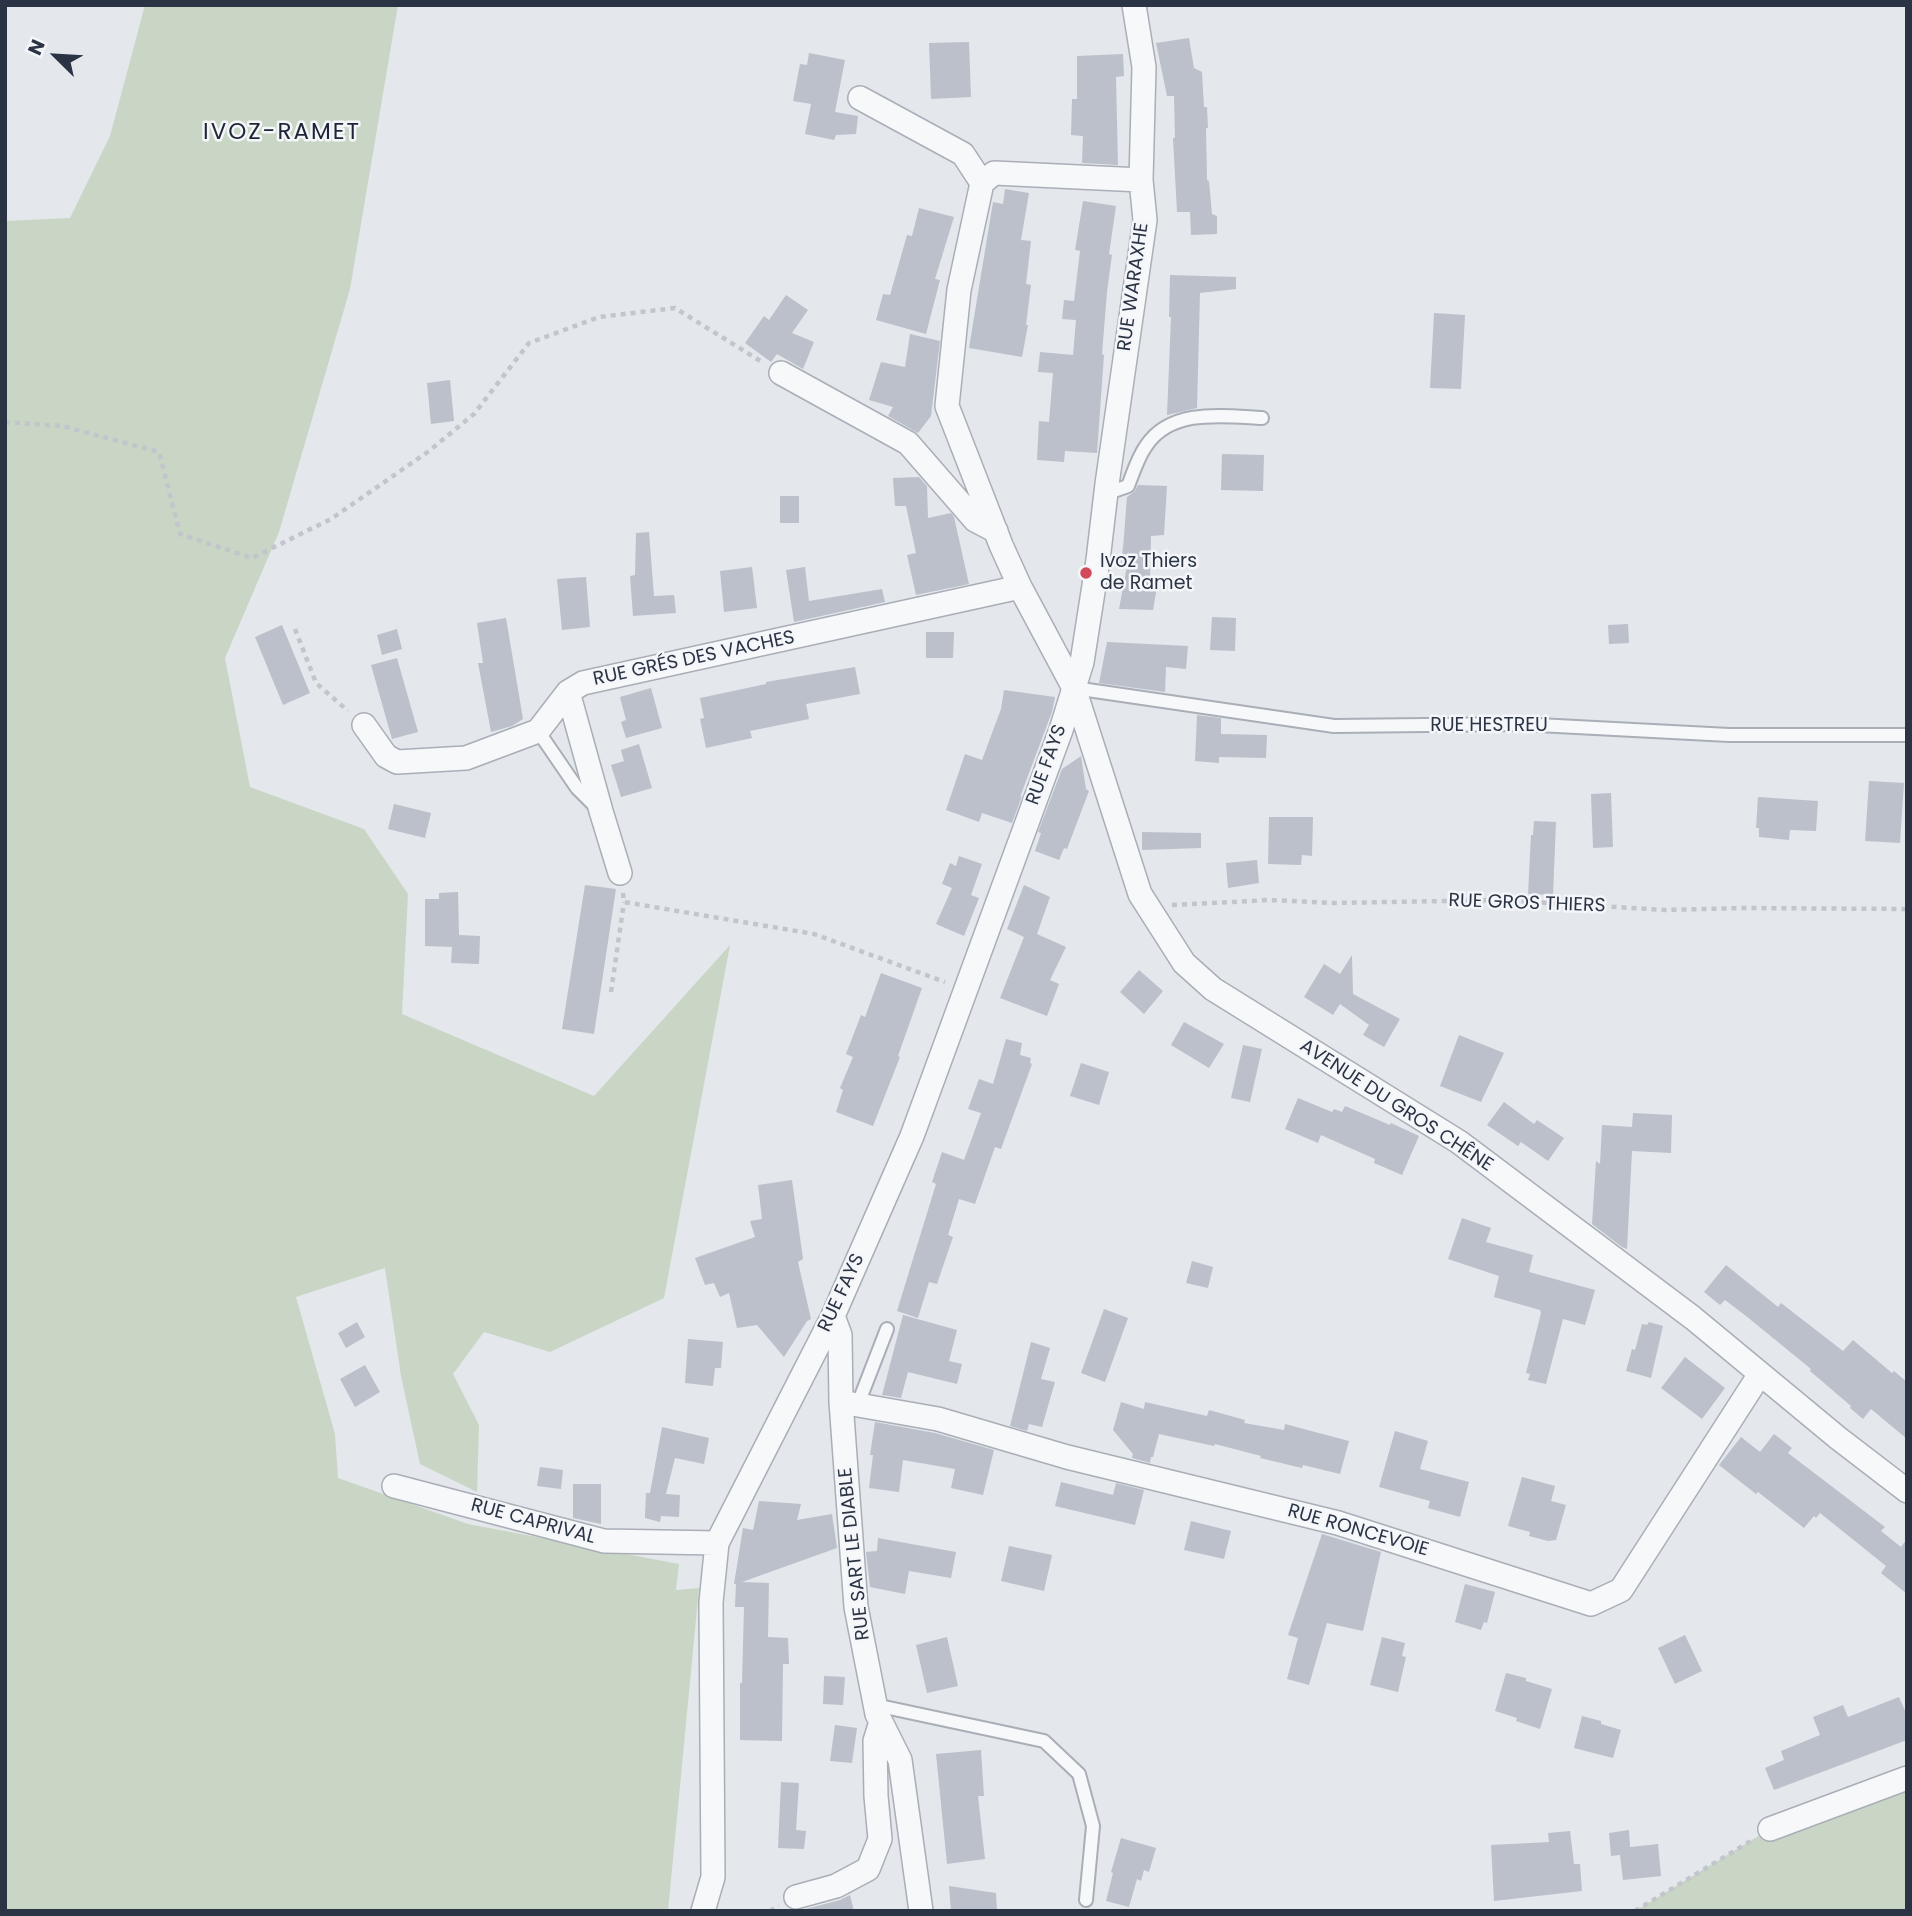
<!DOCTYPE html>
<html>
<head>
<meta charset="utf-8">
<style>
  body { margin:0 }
  #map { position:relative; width:1912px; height:1916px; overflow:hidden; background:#e4e7ec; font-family:Poppins,sans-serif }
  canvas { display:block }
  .frame { position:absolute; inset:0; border:7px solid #2b3445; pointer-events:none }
  .north { position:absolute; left:21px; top:21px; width:70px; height:70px; -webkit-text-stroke:5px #f4f6f9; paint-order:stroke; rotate:294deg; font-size:19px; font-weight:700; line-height:28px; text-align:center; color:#2b3445 }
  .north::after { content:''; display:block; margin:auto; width:24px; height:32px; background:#2b3445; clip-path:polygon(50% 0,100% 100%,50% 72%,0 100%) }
</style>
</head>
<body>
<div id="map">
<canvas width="1912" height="1916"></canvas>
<div class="frame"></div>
<div class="north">N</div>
</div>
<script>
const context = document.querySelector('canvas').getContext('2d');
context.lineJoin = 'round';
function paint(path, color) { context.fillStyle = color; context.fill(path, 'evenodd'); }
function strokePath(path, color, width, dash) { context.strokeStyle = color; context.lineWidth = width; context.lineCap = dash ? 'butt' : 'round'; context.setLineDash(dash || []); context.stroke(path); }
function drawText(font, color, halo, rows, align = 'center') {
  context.font = font + ' Poppins,sans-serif'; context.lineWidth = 5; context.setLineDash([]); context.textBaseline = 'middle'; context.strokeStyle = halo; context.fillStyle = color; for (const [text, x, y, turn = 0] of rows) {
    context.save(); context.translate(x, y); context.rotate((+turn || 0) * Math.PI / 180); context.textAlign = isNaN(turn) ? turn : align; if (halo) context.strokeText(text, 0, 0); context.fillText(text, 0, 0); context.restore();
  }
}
const green = new Path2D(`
  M145,5H398L350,289L279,532L225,658L250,787L364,829L408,894L402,1014L594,1096L730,945L664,1298L550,1352L484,1332L453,1374L479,1425L477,1492L420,1464L401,1376L385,1268L296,1297L335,1434L338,1478L468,1524L679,1564L676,1590L699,1588L668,1911H5V221L70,218L110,136Z
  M1907,1778V1911H1635L1770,1829Z`);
const building = new Path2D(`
  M1189,38L1194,68L1202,72L1204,107H1207L1208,128H1206L1207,180L1209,181L1212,214L1217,216V234L1191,235L1190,212H1177L1173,138H1175L1174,96H1167L1156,43Z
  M969,42L971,97L931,99L929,43Z
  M809,53L845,60L835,112L858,116L856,134L836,135L834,140L805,134L811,104L793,101L800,64L807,65Z
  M1123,54L1124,76L1116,77L1118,165L1082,163L1083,136L1071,135L1072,99H1077V56Z
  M1005,189L1029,193L1021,240L1031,241L1026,284L1031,285L1026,325H1028L1022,357L969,348L993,202L1003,204Z
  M1083,201L1116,206L1109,254L1112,255L1107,292L1102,354L1104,355L1097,453L1065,451L1064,462L1037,460L1039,421L1049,422L1053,373L1038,372L1040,352L1073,355L1076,320L1062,319L1064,300L1074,301L1080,251L1075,250Z
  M919,208L954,217L935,279L940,280L926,334L876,320L883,294L890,295L907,235L912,236Z
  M1170,275L1236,277V289L1200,293L1197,408L1167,415L1171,317H1169Z
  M786,295L808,310L792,333L814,342L803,369L777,354L771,362L745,343L764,316L769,320Z
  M1434,313L1465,315L1461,389L1430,388Z
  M910,334L940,341L931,416L918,433L888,416L893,407L869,400L881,362L905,367Z
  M450,380L454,421L431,424L427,383Z
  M1222,454L1264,455L1263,491L1221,490Z
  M919,477L927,486L928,518L951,513L954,517L969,584L916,595L907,555L916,553L906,506H895L893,478Z
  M1138,485L1167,486L1164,535L1151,536L1150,580L1158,581L1153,610L1119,609L1127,566L1120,565L1123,548L1127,497L1134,492Z
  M780,496H799V523H780Z
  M649,532L654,596L674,595L676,613L633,616L630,576L635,575L636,533Z
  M752,567L757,608L724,612L720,571Z
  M805,567L809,601L882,589L885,602L794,622L786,570Z
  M586,577L590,627L562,630L557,579Z
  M1212,617L1236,618L1235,651L1210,650Z
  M506,618L523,719L512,726L491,732L478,663H483L477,623Z
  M1628,624L1629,643L1609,644L1608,625Z
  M282,625L310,693L283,705L255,637Z
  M397,629L402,649L382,655L377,635Z
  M926,632H954L953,658H926Z
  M1107,642L1188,646L1186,669L1166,667L1165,692L1099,683Z
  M397,658L418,732L392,739L371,665Z
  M855,667L860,694L806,704L809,719L750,731L752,738L706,748L700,719L704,718L700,698L766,684V682Z
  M651,688L662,728L626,738L621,722L626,720L620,697Z
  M1004,690L1055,697L1052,712L1020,797L1022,796L1012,823L982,813L979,822L946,810L965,754L982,760L1001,709Z
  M1197,715L1221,718V734L1267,735L1266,758L1219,757V763L1195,761Z
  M639,744L652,788L621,797L611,765L624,761L621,750Z
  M1081,756L1086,789L1089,791L1067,849L1064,848L1059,860L1035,851L1041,833L1038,832L1062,769Z
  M1869,781L1904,783L1900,843L1865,841Z
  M1611,793L1613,847L1593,848L1591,794Z
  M1758,797L1818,801L1816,831L1790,830L1789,840L1759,837V828H1756Z
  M394,804L431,813L425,838L388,829Z
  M1269,817H1313L1312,856L1302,855L1301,865L1268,864Z
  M1534,821L1556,822L1553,895L1528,894L1531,835H1533Z
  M1142,832L1201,833V848L1142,850Z
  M959,856L982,864L971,895L979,898L964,936L936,924L952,888L942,884L950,863L956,866Z
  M1257,860L1259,883L1228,888L1226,863Z
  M585,885L616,889L594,1034L562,1029Z
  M1024,885L1050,897L1037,934L1066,947L1050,980L1059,984L1047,1016L1000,998L1024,937L1007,929Z
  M458,892L459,935L480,936L479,964L451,963L452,947L425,946V899H439V893Z
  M1352,955L1353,994L1400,1019L1384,1047L1363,1035L1369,1025L1340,1004L1333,1015L1304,997L1324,964L1340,974Z
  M1139,970L1163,991L1144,1014L1120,992Z
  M881,973L922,988L898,1056L900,1057L873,1126L836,1112L843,1090L840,1088L853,1057L846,1054L861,1015L865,1017Z
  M1184,1022L1224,1044L1209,1068L1171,1045Z
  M1459,1035L1504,1053L1481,1102L1440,1086Z
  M1006,1039L1022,1043L1020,1055L1031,1058L1030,1063L1032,1064L1001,1149L995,1147L975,1204L959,1199L948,1235L953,1237L937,1284L929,1282L918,1318L897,1311L936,1184L932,1182L942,1152L964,1160L981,1113L968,1109L979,1079L993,1084Z
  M1243,1045L1262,1049L1250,1102L1231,1098Z
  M1081,1063L1109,1072L1099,1105L1070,1096Z
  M1298,1098L1332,1112L1334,1109L1342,1112L1345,1106L1390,1125L1391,1123L1419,1136L1402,1175L1374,1163L1375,1159L1321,1135L1318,1143L1285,1129Z
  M1504,1102L1534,1124L1537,1120L1564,1138L1548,1161L1521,1142L1518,1146L1487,1125Z
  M1633,1113L1672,1115L1671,1153L1632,1151L1627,1249L1622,1247L1592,1224L1596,1161L1600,1164L1602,1125L1632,1127Z
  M792,1180L803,1259L798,1262L811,1319L807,1321L784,1357L757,1325L737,1328L729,1293L720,1297L714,1283L705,1285L695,1258L755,1237L750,1221L762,1219L758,1185Z
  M1462,1218L1491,1228L1486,1242L1533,1255L1529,1272L1595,1290L1585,1325L1563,1319L1546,1384L1528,1380L1530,1374L1526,1373L1541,1313L1540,1310L1494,1297L1499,1276L1448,1259Z
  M1192,1261L1213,1267L1208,1288L1186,1283Z
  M1726,1265L1778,1307L1781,1303L1843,1351L1853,1340L1892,1373L1894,1371L1907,1382V1439L1871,1409L1863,1419L1850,1408L1851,1406L1810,1371L1811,1369L1746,1316L1725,1300L1720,1305L1704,1292Z
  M1104,1309L1128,1318L1105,1382L1081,1373Z
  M903,1315L957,1330L949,1361L962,1364L957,1384L908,1372L901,1398L882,1395Z
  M357,1322L365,1337L346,1348L338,1333Z
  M1649,1322L1663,1326L1651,1378L1626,1371L1632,1349L1635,1350L1642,1324L1647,1325Z
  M688,1339L723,1342L721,1368H715L713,1386L685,1383Z
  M1031,1342L1050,1348L1041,1379L1055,1382L1042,1427L1029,1424L1027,1431L1010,1426Z
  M1685,1357L1725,1388L1702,1419L1661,1388Z
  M365,1365L380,1392L355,1407L340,1379Z
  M1121,1402L1144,1409L1145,1402L1207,1416L1209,1410L1245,1420L1244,1423L1284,1430L1285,1424L1349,1441L1340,1474L1303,1465L1302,1468L1260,1458L1261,1456L1215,1444L1214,1446L1159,1434L1153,1457H1151L1150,1463L1132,1458L1133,1454L1113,1430Z
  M875,1422L935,1433L994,1450L983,1495L951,1488L955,1469L903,1460L899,1492L869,1488L873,1455H870Z
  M662,1427L709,1438L704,1464L675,1458L666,1494L680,1495L679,1517L661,1516L660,1522L645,1518V1515L646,1493H650Z
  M1395,1431L1428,1441L1420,1469L1469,1482L1460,1517L1428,1508L1430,1501L1379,1487Z
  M1774,1434L1792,1448L1788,1453L1885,1527L1881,1531L1901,1547L1907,1539V1594L1881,1573L1886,1566L1820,1513L1816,1518L1814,1516L1804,1528L1758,1492L1756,1494L1719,1465L1741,1437L1760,1452Z
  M540,1467L563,1470L561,1489L537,1486Z
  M1522,1477L1555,1486L1551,1501L1566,1505L1556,1540L1548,1541L1529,1536L1530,1532L1508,1526Z
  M1061,1482L1113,1495L1116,1483L1144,1490L1135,1525L1055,1506Z
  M573,1484H601V1524L573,1518Z
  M759,1501L801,1504L797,1520L832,1514L837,1548L742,1582L769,1583L768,1637L788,1638L789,1664H783L782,1741L740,1740V1683H742L744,1607H735L736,1584H734L743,1528L753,1530Z
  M1191,1521L1231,1531L1224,1559L1184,1550Z
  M1322,1534L1381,1552L1363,1631L1327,1623L1309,1685L1287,1679L1298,1638L1288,1635Z
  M878,1538L956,1552L951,1578L909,1571L905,1594L870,1587L866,1552L877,1551Z
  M1009,1546L1052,1555L1044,1591L1001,1581Z
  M1465,1584L1495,1592L1487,1623L1484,1622L1481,1630L1455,1622Z
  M1685,1635L1702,1671L1675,1684L1658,1648Z
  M947,1637L958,1686L927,1693L916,1645Z
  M1382,1637L1405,1643L1402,1656L1406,1657L1398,1692L1370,1685Z
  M1506,1673L1526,1678V1681L1552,1689L1540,1729L1516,1721L1517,1718L1495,1711Z
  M824,1676L845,1677L843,1705L823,1704Z
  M1899,1697L1907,1715V1740L1774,1790L1765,1768L1784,1760L1781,1751L1820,1735L1813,1717L1843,1705L1848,1717Z
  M1582,1716L1601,1721V1724L1621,1730L1613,1758L1574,1748Z
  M835,1725L857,1728L852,1763L830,1761Z
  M981,1750L984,1796H978L985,1859L947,1864L936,1754Z
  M781,1782L799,1783L796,1830L806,1831L804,1849L778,1848Z
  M1629,1830L1630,1847L1658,1844L1661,1876L1623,1880L1620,1855L1611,1856L1609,1833Z
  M1570,1831L1574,1864H1580L1582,1891L1494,1901L1491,1845L1549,1842L1548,1833Z
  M1121,1838L1156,1848L1149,1872L1144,1870L1141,1881L1137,1879L1129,1907L1106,1901L1113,1873L1111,1872Z
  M949,1886L996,1893L997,1911H951Z
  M850,1895L854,1911H798L840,1900Z`);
const path = new Path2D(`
  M5,422L62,426L159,452L180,534L252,558L331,519L429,451L474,414L529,343L599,317L675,308L762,362
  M295,629L316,683L348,711
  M623,893L624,902L814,934L945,982
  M1172,905L1269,900L1332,903L1501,900L1665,910L1743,908L1907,909
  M611,992L624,902
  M770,1911L779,1906
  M1635,1911L1754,1839`);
const lane = new Path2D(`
  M1105,494L1128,486C1133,473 1138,457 1146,446C1171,408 1223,416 1262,418
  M1074,688L1334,726L1519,724L1729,735H1907
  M538,731L577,788L597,808
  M858,1404L887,1329
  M875,1705L1044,1741L1079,1774L1093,1826L1086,1900`);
const street = new Path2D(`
  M860,98L963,154L982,183
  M1141,180L994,173L982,183L959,290L947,406L1001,545L1020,587L1074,688L1140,894L1184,963L1213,989L1459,1142L1693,1318L1838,1438L1907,1491
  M781,373L908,443L975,520L996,531
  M568,692L601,811L620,873
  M364,725L386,756L397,762L466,758L538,731L568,692L583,683L1020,587
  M833,1316L840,1335L841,1402L856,1607L877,1714L900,1760L921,1911
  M841,1402L938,1419L1067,1457L1338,1523L1591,1604L1621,1590L1760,1374
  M394,1486L604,1541L717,1543
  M1770,1829L1907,1778
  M796,1897L836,1886L868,1869L880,1839L876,1796L875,1741L881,1722
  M703,1911L713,1877L711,1602L717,1543L833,1316L912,1136L1061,730L1082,662L1098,560L1107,484L1145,220L1141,180L1144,67L1134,5`);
const markers = [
  [1086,573,7,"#d1495b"]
];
const streetNames = [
  ["RUE WARAXHE",1134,287,-82],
  ["RUE GRÉS DES VACHES",694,659,-12],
  ["RUE HESTREU",1489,726],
  ["RUE FAYS",1047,765,-70],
  ["RUE GROS THIERS",1527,904,2],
  ["AVENUE DU GROS CHÊNE",1396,1106,33],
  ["RUE FAYS",842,1293,-65],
  ["RUE CAPRIVAL",533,1522,15],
  ["RUE RONCEVOIE",1358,1531,16],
  ["RUE SART LE DIABLE",855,1554,-96]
];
const poiNames = [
  ["Ivoz Thiers",1100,562],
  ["de Ramet",1100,584]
];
const quarterNames = [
  ["IVOZ-RAMET",282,133]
];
paint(green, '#c9d6c5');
paint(building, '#bbc0ca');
strokePath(lane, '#a9aeb7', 16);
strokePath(street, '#a9aeb7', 26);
strokePath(path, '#c2c5cb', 4.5, [5, 5]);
strokePath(lane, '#f7f8fa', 12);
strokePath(street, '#f7f8fa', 23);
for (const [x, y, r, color] of markers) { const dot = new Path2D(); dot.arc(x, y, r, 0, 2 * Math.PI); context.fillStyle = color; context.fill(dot); strokePath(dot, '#f4f6f9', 2.5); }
drawText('19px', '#2b3445', '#f4f6f9', streetNames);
drawText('19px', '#2b3445', '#f4f6f9', poiNames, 'left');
context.letterSpacing = '2px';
drawText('23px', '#1d2536', '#f4f6f9', quarterNames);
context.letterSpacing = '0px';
</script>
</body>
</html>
